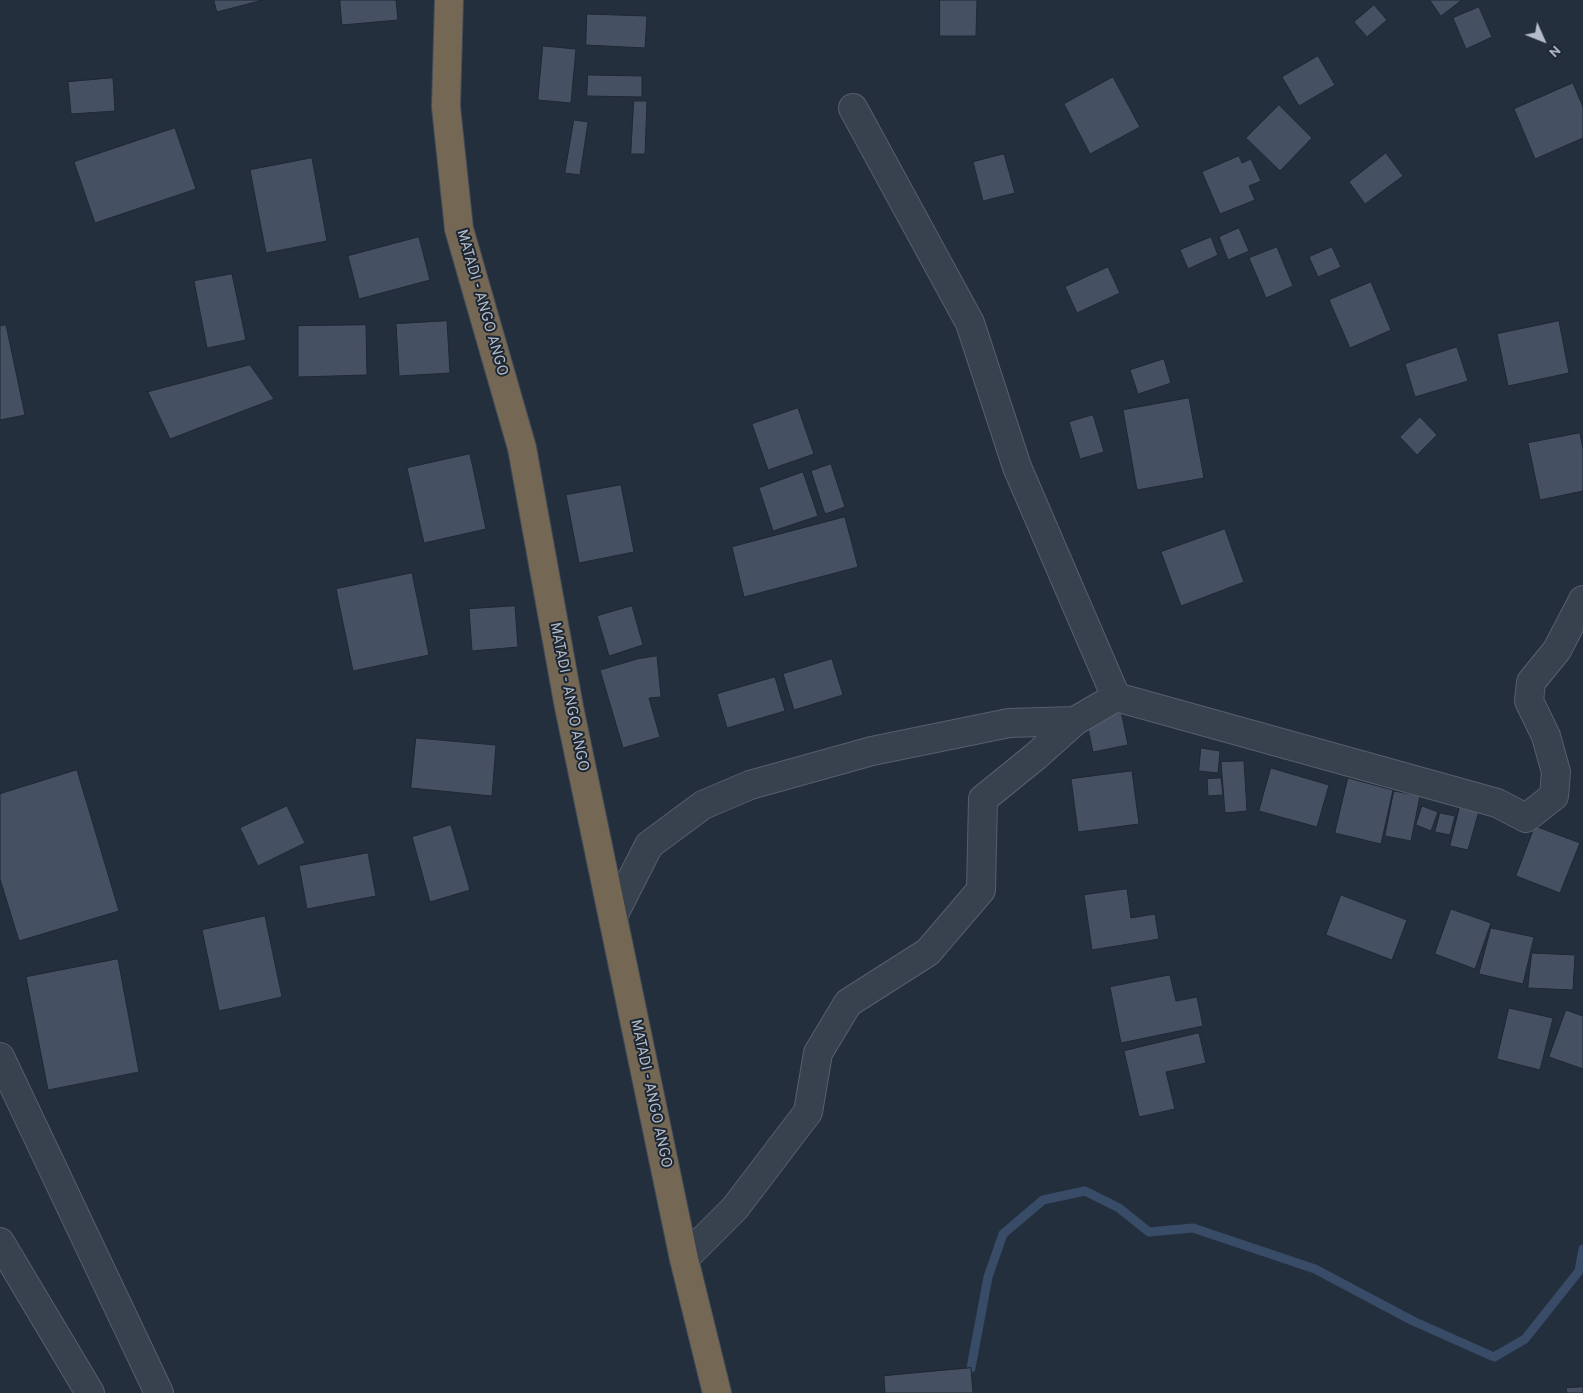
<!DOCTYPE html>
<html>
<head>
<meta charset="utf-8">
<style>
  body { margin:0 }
  #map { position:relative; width:1583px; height:1393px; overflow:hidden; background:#242f3e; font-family:Overpass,sans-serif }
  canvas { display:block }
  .north { position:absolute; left:1518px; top:15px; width:50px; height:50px; -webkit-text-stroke:4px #1d2633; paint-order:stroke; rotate:134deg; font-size:14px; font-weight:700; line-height:20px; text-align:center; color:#b4bcc9 }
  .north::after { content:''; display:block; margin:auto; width:18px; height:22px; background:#b4bcc9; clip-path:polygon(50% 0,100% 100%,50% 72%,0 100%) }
</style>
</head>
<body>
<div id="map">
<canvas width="1583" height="1393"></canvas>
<div class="north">N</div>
</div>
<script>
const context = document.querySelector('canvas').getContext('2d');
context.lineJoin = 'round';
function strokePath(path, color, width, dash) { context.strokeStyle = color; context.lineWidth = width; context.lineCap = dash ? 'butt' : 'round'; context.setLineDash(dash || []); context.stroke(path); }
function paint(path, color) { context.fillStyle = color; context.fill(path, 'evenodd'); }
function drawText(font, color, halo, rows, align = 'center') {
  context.font = font + ' Overpass,sans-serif'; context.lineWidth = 4; context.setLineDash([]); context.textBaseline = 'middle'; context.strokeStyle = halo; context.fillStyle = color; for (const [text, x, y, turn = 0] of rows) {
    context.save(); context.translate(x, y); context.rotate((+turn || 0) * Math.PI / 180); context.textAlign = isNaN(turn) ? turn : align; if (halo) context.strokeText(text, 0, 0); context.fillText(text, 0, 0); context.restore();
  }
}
const stream = new Path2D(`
  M971,1368L988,1277L1003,1234L1043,1200L1085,1191L1119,1208L1149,1232L1193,1228L1315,1269L1413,1321L1494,1357L1525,1339L1579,1271L1583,1249`);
const building = new Path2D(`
  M214,0H263L217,12Z
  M340,0H396L398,20L342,25Z
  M940,0H977L976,36H940Z
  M1430,0H1462L1441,16Z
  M1374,5L1387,20L1367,37L1354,22Z
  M1479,7L1492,37L1466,49L1453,18Z
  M587,14L647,16L645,48L586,45Z
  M543,46L576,49L571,103L538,100Z
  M1318,56L1335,85L1299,106L1282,77Z
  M588,75L642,76V97L587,96Z
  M1113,77L1140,127L1090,154L1064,104Z
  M113,78L115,111L71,114L68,82Z
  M1573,83L1583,107V138L1535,159L1514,109Z
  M634,101H647L645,154H631Z
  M1279,105L1312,138L1280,171L1246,138Z
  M574,120L588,122L580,175L565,173Z
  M175,128L196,189L95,223L74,162Z
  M1386,153L1403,176L1365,204L1349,182Z
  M1004,154L1015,193L983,201L973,162Z
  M1239,156L1242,163L1251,159L1261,181L1249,186L1255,200L1220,214L1202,172Z
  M312,158L327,241L266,253L250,170Z
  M1239,228L1249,251L1228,260L1219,237Z
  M419,237L430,280L359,299L348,256Z
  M1211,237L1218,255L1188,269L1180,250Z
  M1277,247L1293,286L1266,298L1249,258Z
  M1332,247L1341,267L1318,277L1309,257Z
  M1108,267L1120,293L1077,313L1065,287Z
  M232,274L246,340L207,348L194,281Z
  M1371,282L1391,330L1350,348L1329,300Z
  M447,321L450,373L399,376L396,324Z
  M1559,321L1569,373L1508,386L1497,334Z
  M6,325L25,415L0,420V326Z
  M366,325L367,375L298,377V326Z
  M1457,347L1468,381L1415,397L1405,364Z
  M1164,359L1171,383L1138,394L1130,370Z
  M250,365L274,399L170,439L148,392Z
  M1189,398L1204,478L1137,490L1123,410Z
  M798,408L814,454L768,470L752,424Z
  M1093,415L1104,452L1080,459L1069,422Z
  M1420,417L1437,435L1417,455L1400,437Z
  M1580,433L1583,449V491L1540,500L1528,443Z
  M470,454L486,529L424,543L407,468Z
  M831,464L845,507L825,514L811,471Z
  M803,472L818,516L773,531L759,488Z
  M621,485L634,552L579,563L566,495Z
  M845,517L858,567L744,597L732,547Z
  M1225,529L1244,582L1181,606L1161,552Z
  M412,573L429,655L353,671L336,589Z
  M515,606L518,647L472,651L469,609Z
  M632,606L643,645L609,656L597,616Z
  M657,656L661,697L649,698L660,737L623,748L600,670L637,659Z
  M832,659L843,695L794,710L783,674Z
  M775,677L785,711L727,728L717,694Z
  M1121,711L1128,745L1093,752L1086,719Z
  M416,738L496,745L492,796L411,788Z
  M1201,748L1220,751L1218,773L1199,771Z
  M1244,761L1247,811L1225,813L1221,762Z
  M1271,768L1329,785L1317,827L1259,811Z
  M77,770L119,911L19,941L0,879V794Z
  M1132,771L1139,824L1078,832L1071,779Z
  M1221,778L1223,795L1208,796L1207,779Z
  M1348,778L1393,790L1381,844L1335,833Z
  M1394,791L1420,796L1411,841L1385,836Z
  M287,806L305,843L258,866L240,828Z
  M1422,806L1438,812L1431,831L1416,825Z
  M1460,806L1479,811L1468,850L1450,846Z
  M1440,813L1455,816L1450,835L1435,832Z
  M451,825L470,890L430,902L412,837Z
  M1535,826L1580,843L1560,893L1516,876Z
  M368,853L376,896L307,909L299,866Z
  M1127,889L1131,918L1155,914L1159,939L1092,950L1084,895Z
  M1341,895L1407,920L1392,960L1326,935Z
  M1451,909L1491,923L1475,969L1435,954Z
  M265,916L282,997L219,1011L202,930Z
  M1491,928L1534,937L1523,984L1479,974Z
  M1532,953L1575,955L1573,990L1528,988Z
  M118,959L139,1072L48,1090L26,977Z
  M1170,975L1176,1001L1197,997L1203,1026L1121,1043L1110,987Z
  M1509,1008L1553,1018L1540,1070L1497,1059Z
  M1566,1010L1583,1016V1069L1549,1057Z
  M1199,1033L1206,1063L1166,1072L1175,1109L1139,1117L1124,1051Z
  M971,1368L973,1393H885L884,1376Z
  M1583,1387V1393H1567L1566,1388Z`);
const minor = new Path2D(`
  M853,108L970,323L1017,467L1116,697
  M613,916L649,845L703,805L750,785L872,751L1009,723L1075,721L1116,697L1497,803L1526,818L1554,796L1556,772L1546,736L1529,701L1531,682L1557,650L1583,600
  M0,1057L159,1393
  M0,1242L90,1393
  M684,1259L735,1208L808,1112L818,1053L848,1003L928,952L981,890L983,799L1036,756L1075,721`);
const highway = new Path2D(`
  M449,0L446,107L459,229L522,448L569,707L684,1259L717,1393`);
const streetNames = [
  ["MATADI - ANGO ANGO",481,303,74],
  ["MATADI - ANGO ANGO",568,697,79],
  ["MATADI - ANGO ANGO",650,1094,78]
];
strokePath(stream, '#394c67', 9);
paint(building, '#455162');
strokePath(building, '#1f2835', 1);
strokePath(minor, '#565f6c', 30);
strokePath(highway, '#434c59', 30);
strokePath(minor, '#38414e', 28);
strokePath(highway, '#746855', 28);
drawText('15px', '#b4bcc9', '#1d2633', streetNames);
</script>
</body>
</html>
